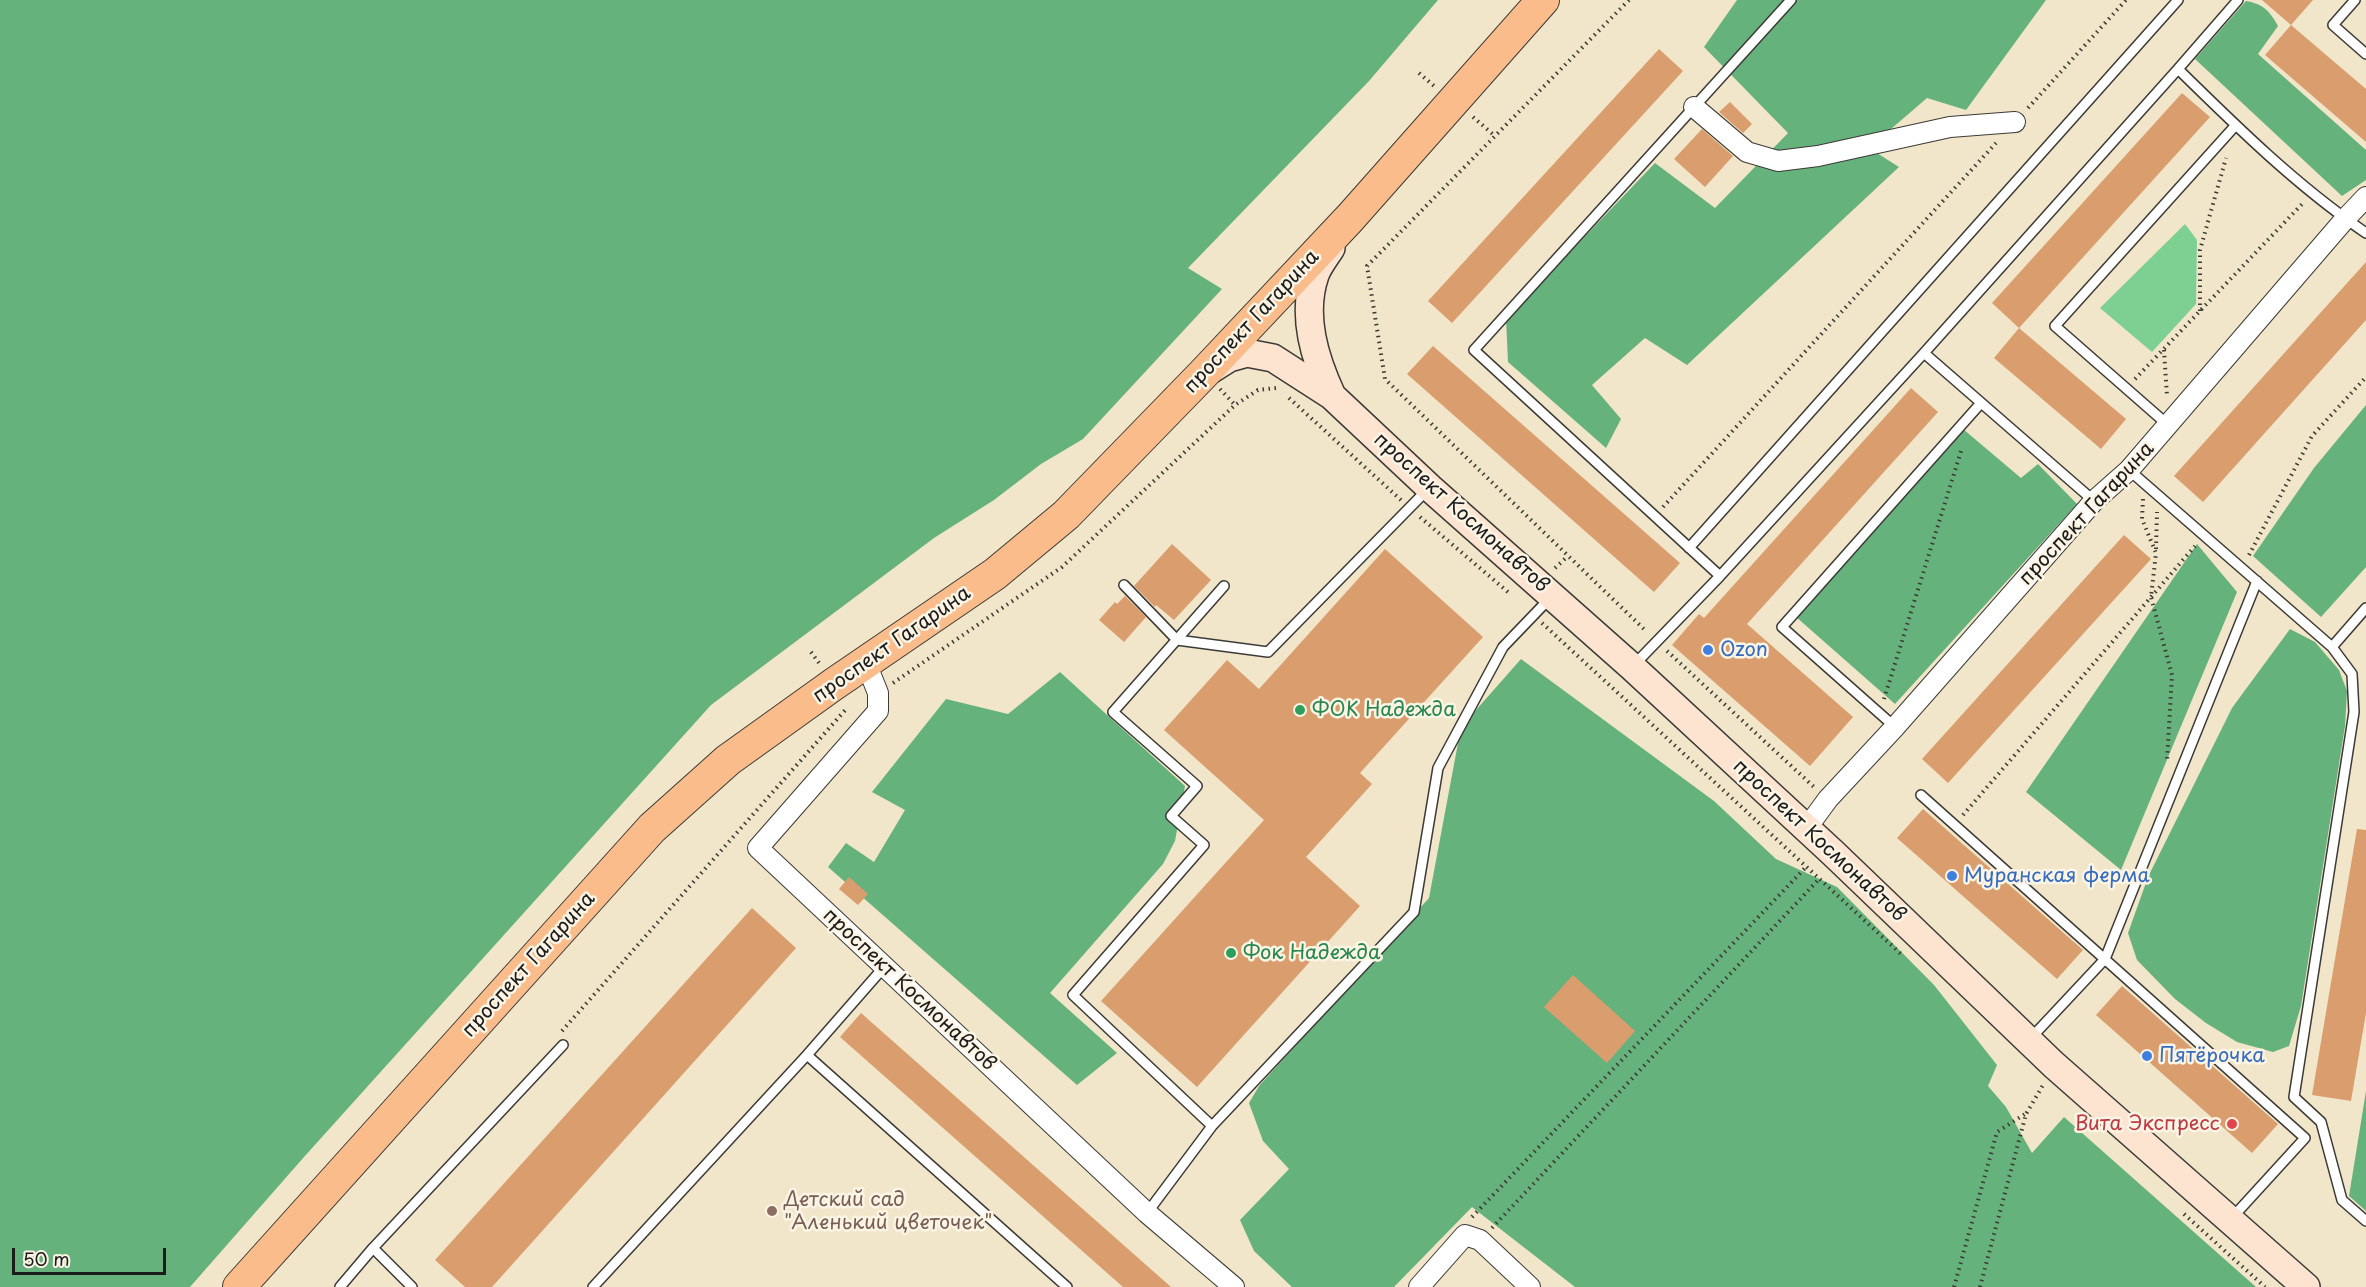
<!DOCTYPE html>
<html>
<head>
<meta charset="utf-8">
<style>
  body { margin:0 }
  #map { position:relative; width:2366px; height:1287px; overflow:hidden; background:#f1e6c9; font-family:"Playpen Sans",sans-serif }
  canvas { display:block }
  .scale { position:absolute; left:12px; top:1248px; width:154px; height:27px; box-sizing:border-box; border:3px solid #1c1c1c; border-top:0; padding-left:8px; font-size:18px; line-height:21px; white-space:nowrap; color:#1c1c1c; -webkit-text-stroke:4px #fcf5e5; paint-order:stroke }
</style>
</head>
<body>
<div id="map">
<canvas width="2366" height="1287"></canvas>
<div class="scale">50 m</div>
</div>
<script>
const context = document.querySelector('canvas').getContext('2d');
context.lineJoin = 'round';
function paint(path, color) { context.fillStyle = color; context.fill(path, 'evenodd'); }
function strokePath(path, color, width, dash) { context.strokeStyle = color; context.lineWidth = width; context.lineCap = dash ? 'butt' : 'round'; context.setLineDash(dash || []); context.stroke(path); }
function drawText(font, color, halo, rows, align = 'center') {
  context.font = font + ' "Playpen Sans",sans-serif'; context.lineWidth = 5; context.setLineDash([]); context.textBaseline = 'middle'; context.strokeStyle = halo; context.fillStyle = color; for (const [text, x, y, turn = 0] of rows) {
    context.save(); context.translate(x, y); context.rotate((+turn || 0) * Math.PI / 180); context.textAlign = isNaN(turn) ? turn : align; if (halo) context.strokeText(text, 0, 0); context.fillText(text, 0, 0); context.restore();
  }
}
const green = new Path2D(`
  M2185,224L2197,240L2196,304L2152,352L2100,308Z`);
const forest = new Path2D(`
  M0,0H1438L1369,81L1188,268L1222,289L1083,439L1041,464L994,500L934,538L711,705L304,1157L190,1287H0Z
  M1737,0H2046L1966,110L1927,98L1869,148L1899,167L1687,365L1645,338L1592,385L1621,419L1606,448L1508,362L1506,319L1655,163L1715,208L1788,133L1704,47Z
  M2246,1C2263,4 2270,11 2278,26L2258,54L2366,150V180L2342,196L2195,59Z
  M2366,405V567L2321,617L2253,556L2314,468Z
  M1963,429L2021,478L2038,464L2077,504L1895,704L1795,616Z
  M2197,544L2237,592L2121,870L2026,792Z
  M2290,629L2315,642L2339,670L2347,691L2345,726L2301,1006L2289,1046L2273,1052L2237,1042L2206,1023L2175,999L2137,960L2128,933L2148,877L2232,708Z
  M1521,659L1714,801L1776,859L1837,887L1934,985L1997,1065L1988,1086L2006,1107L2032,1153L2064,1117L2256,1287H1575L1472,1207L1394,1287H1292L1254,1251L1240,1220L1289,1169L1263,1141L1249,1103L1259,1086L1429,898L1461,727Z
  M1060,672L1185,786L1175,841L1163,864L1050,993L1117,1053L1077,1085L828,867L846,843L874,862L905,810L872,792L946,699L1008,714Z
  M2366,1091V1211L2349,1196Z`);
const building = new Path2D(`
  M2262,0H2313L2291,25Z
  M2291,25L2366,89V142L2265,55Z
  M1659,49L1683,71L1452,323L1428,301Z
  M2182,93L2210,117L2019,328L1992,303Z
  M1730,102L1752,124L1743,133L1719,112Z
  M1702,129L1733,156L1705,187L1674,159Z
  M2366,262V320L2203,502L2174,476Z
  M2019,328L2126,419L2101,449L1994,358Z
  M1433,346L1680,563L1654,592L1407,374Z
  M1911,388L1938,412L1747,624L1853,717L1810,766L1672,645L1699,614L1704,618Z
  M2124,535L2151,559L1948,783L1922,759Z
  M1172,544L1211,580L1174,620L1156,605L1155,607L1134,586Z
  M1385,549L1483,637L1360,773L1372,784L1306,857L1360,906L1197,1087L1101,1001L1264,820L1164,730L1227,660L1259,689Z
  M1125,596L1146,617L1124,642L1099,620L1115,602L1117,604Z
  M1923,809L2083,950L2057,979L1897,838Z
  M2357,829L2366,830V1013L2351,1101L2312,1095Z
  M849,877L868,894L858,905L839,889Z
  M752,908L796,948L492,1287H465L435,1260Z
  M1573,975L1635,1031L1607,1063L1544,1007Z
  M2122,986L2278,1124L2252,1153L2096,1015Z
  M861,1013L1171,1287H1123L840,1037Z`);
const path = new Path2D(`
  M1629,0L1367,266L1385,379L1647,632
  M1419,73L1434,86
  M2028,108L2126,0
  M1473,117L1495,136
  M2200,311V250L2226,158
  M2164,350L2167,396
  M2135,379L2304,202
  M1220,389L1235,405
  M1289,398L1401,500
  M2143,499L2142,519L2156,553L2151,597L2172,675L2167,761
  M1663,507L1996,143
  M1420,517L1508,592
  M2156,549L2157,512
  M2249,555L2312,436L2366,377
  M1555,568L1568,556
  M1542,623L1901,954
  M1667,651L1814,787
  M811,652L819,663
  M893,683L1062,567L1235,405L1258,390L1276,388
  M1884,699L1962,448
  M1963,815L2195,546
  M562,1031L847,708
  M2184,1214L2265,1287
  M1472,1217L1807,866
  M1492,1228L1820,878
  M1954,1287L1997,1132L2025,1114
  M1980,1287L2026,1114L2043,1085`);
const lane = new Path2D(`
  M2355,0L2333,25L2366,54
  M2178,69L2238,0
  M1924,353L2178,69C2237,127 2297,186 2366,233
  M2168,425L2055,326L2235,126
  M2129,470L2332,647L2352,674L2354,712L2294,1097L2321,1122L2342,1200L2366,1221
  M1689,548L2178,0
  M1720,576L1474,350L1791,0
  M1124,585L1177,640L1268,652L1428,489
  M2332,647L2366,608
  M1634,665L1720,576L1924,353L2094,501
  M1895,727L1782,627L1981,403
  M1921,795L2305,1138L2231,1219
  M884,967L807,1055L1067,1287
  M2031,1038L2105,959L2257,581
  M1212,1126L1073,995L1204,845L1171,816L1197,786L1113,712L1224,586
  M1147,1213L1212,1126L1414,912L1438,768L1503,647L1551,597
  M373,1248L412,1287
  M340,1287L373,1248L563,1045
  M593,1287L807,1055`);
const street = new Path2D(`
  M1694,107L1747,152L1778,161L1818,156L1950,127L2015,122
  M866,663L878,693V711L758,848L1147,1213L1234,1287
  M1806,829L1828,799L1895,727L2094,501L2129,470L2346,218L2366,197
  M1419,1287L1465,1235L1480,1240L1530,1287`);
const secondary = new Path2D(`
  M1331,248C1326,256 1318,266 1315,275C1301,316 1315,359 1332,396
  M1210,370L1229,358L1247,353L1273,358L1332,396L1430,488L1632,667L1833,853L2054,1065L2306,1287`);
const primary = new Path2D(`
  M239,1287L652,828L728,760L834,684L995,574L1066,515L1204,373L1350,218L1543,0`);
const markers = [
  [1708,650,6,"#3f7fe0"],
  [1300,710,6,"#2e9e5b"],
  [1952,876,6,"#3f7fe0"],
  [1231,953,6,"#2e9e5b"],
  [2147,1056,6,"#3f7fe0"],
  [2232,1124,6,"#e0444e"],
  [772,1211,6,"#8d6e63"]
];
const streetNames = [
  ["проспект Гагарина",1252,322,-47],
  ["проспект Космонавтов",1461,513,42],
  ["проспект Гагарина",2087,514,-47],
  ["проспект Гагарина",892,645,-35],
  ["проспект Космонавтов",1819,841,43],
  ["проспект Гагарина",529,965,-48],
  ["проспект Космонавтов",909,990,43]
];
const shopNames = [
  ["Ozon",1720,650],
  ["Муранская ферма",1964,876],
  ["Пятёрочка",2159,1056]
];
const leisureNames = [
  ["ФОК Надежда",1312,710],
  ["Фок Надежда",1243,953]
];
const healthNames = [
  ["Вита Экспресс",2220,1124]
];
const educationNames = [
  ["Детский сад",784,1200],
  ["\"Аленький цветочек\"",784,1223]
];
paint(green, '#7dd092');
paint(forest, '#66b27c');
paint(building, '#d99d6e');
strokePath(lane, '#3c3a36', 12);
strokePath(street, '#3c3a36', 22);
strokePath(secondary, '#3c3a36', 30);
strokePath(primary, '#3c3a36', 34);
strokePath(path, '#3c3a36', 4, [1.5, 4.5]);
strokePath(lane, '#fff', 9);
strokePath(street, '#fff', 20);
strokePath(secondary, '#fde4d1', 27);
strokePath(primary, '#fabc8b', 32);
for (const [x, y, r, color] of markers) { const dot = new Path2D(); dot.arc(x, y, r, 0, 2 * Math.PI); context.fillStyle = color; context.fill(dot); strokePath(dot, '#fcf5e5', 2); }
drawText('20px', '#1c1c1c', '#fcf5e5', streetNames);
drawText('20px', '#366cbe', '#fcf5e5', shopNames, 'left');
drawText('20px', '#27864d', '#fcf5e5', leisureNames, 'left');
drawText('20px', '#be3a42', '#fcf5e5', healthNames, 'right');
drawText('20px', '#785e54', '#fcf5e5', educationNames, 'left');
</script>
</body>
</html>
